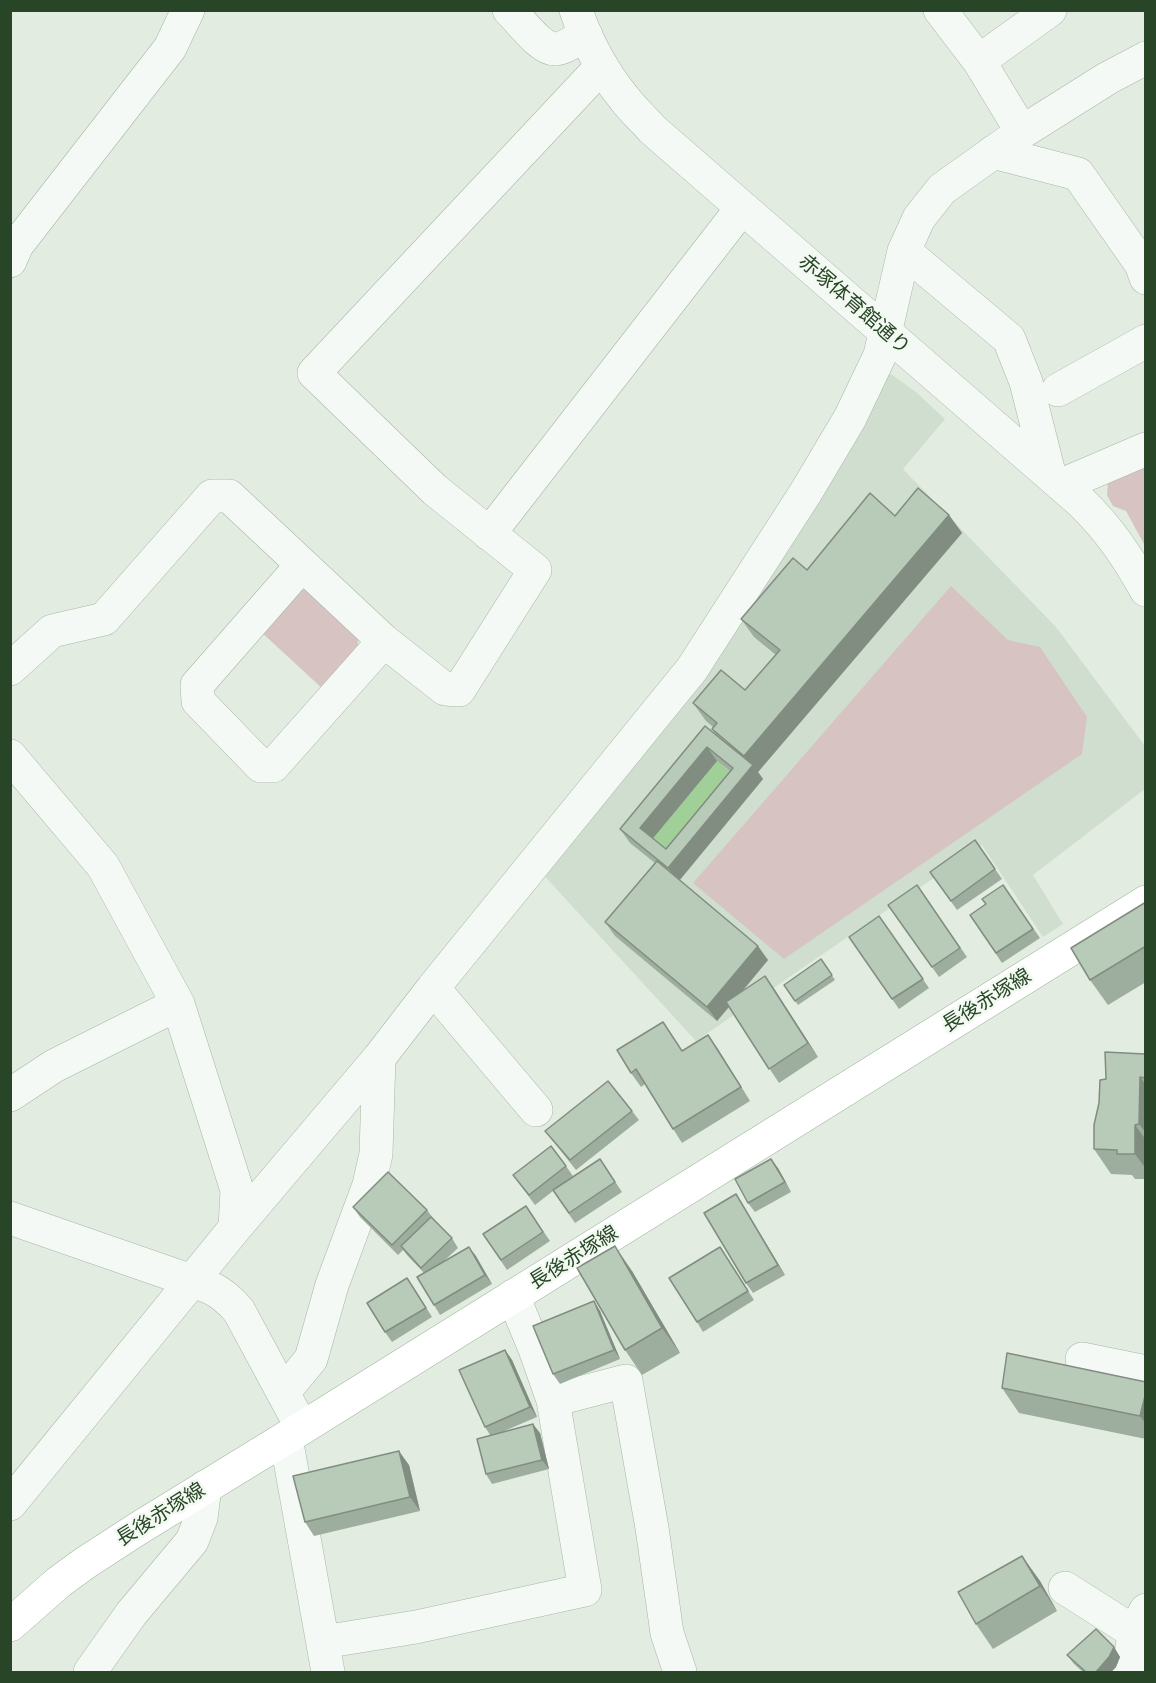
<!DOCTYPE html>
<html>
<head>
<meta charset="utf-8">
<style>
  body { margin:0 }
  #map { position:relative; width:1156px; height:1683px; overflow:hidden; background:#e2ece1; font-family:"Fira Sans",sans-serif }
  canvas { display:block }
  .frame { position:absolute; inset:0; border:12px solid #284627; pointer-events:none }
</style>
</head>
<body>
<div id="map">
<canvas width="1156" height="1683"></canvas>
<div class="frame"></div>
</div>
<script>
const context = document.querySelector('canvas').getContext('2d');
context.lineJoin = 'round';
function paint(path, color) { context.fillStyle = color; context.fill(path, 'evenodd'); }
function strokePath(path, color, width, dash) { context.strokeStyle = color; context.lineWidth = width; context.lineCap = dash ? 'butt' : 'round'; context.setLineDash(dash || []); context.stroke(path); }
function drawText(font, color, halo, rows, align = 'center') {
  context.font = font + ' "Fira Sans","Noto Sans JP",sans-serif'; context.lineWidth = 5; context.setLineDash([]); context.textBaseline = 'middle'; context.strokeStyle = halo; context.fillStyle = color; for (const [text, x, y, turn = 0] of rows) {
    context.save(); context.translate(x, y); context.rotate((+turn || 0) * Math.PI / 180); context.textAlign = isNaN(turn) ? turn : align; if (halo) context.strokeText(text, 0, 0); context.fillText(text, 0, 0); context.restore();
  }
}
const built = new Path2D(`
  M891,374L916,392L945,419L903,469L1056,627L1145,746V789L1033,875L1063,924L1043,937L982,845L696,1041L538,869L878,378Z`);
const green = new Path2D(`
  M1145,464V546L1126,511L1113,506L1107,495L1108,480Z
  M951,586L1008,640L1040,647L1087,717L1082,754L784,959L693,883Z
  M307,589L358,638V654L324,690L260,631L295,592Z`);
const water = new Path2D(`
  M717,761L743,782L676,863L650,842Z`);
const minor = new Path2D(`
  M509,10C520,20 542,51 556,49C566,48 577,39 586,35
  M576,10C586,41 604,74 624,98C633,110 644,120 653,130L1081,502C1109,529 1127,556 1146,590
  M940,10L979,61L1022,132
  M979,61L1050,10
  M993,152L1078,174L1141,264L1146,278
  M904,251L1009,339L1026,382L1049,473
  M10,261L17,245L170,48L188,10
  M1058,390L1146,341
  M1062,485L1146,449
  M489,534L742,208
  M302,565L197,685L198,701L261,766H273L384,641
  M10,669L52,631L104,619L212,496H229L384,641L445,689L459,690L535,570L435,490L314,373L602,66
  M10,756L103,866L178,1004L237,1190L235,1228
  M433,988L536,1110
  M10,1095L54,1066L178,1004
  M10,1218L209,1287C222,1293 230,1300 239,1311L302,1428
  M1082,1359L1146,1372
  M283,1393L311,1359L332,1285L369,1185L376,1154L379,1058
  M553,1400L626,1381L652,1528L667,1633L680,1672
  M286,1438L328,1672
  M10,1504L235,1228L379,1058L433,988L692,669L806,492L850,418L880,355L904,251L919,218L942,189L1022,132L1108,78L1146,58
  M1065,1588L1134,1632
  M323,1642L416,1627L585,1590L553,1400L535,1349L513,1296
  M90,1672L131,1614L192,1541L201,1518L205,1487
  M1129,1672L1134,1632L1146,1610`);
const major = new Path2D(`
  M10,1625L59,1582L85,1563L139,1528L302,1428L1146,902`);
const wall = new Path2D(`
  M949,515L962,533L758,772L763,779L680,880L768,960L742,992L765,976L818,1057L779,1083L729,1007L717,1021L615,936L605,922L655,863L630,843L620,829L715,734L712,729L713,727L706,721L693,703L745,690L776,655L754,637L741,619L807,570L895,516ZM717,761L730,771L666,849L653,838Z
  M975,840L1002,879L957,910L930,872Z
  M917,885L967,957L939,977L888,905Z
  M1003,885L1040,938L1002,963L970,915L986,904Z
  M1146,902V982L1108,1005L1090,980Z
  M879,916L929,988L899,1009L849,937Z
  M821,959L835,980L798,1005L784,985Z
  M663,1022L682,1051L708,1035L750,1101L682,1143L645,1084L641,1087L631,1073Z
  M1145,1054L1146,1179H1135L1132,1175L1111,1174L1094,1149L1099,1103L1106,1079Z
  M632,1111L639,1120L576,1170L545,1131Z
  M600,1159L622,1192L575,1223L553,1191L535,1205L513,1175L566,1166L573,1176L557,1188Z
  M778,1168L791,1192L755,1212L748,1203Z
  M736,1194L742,1204L785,1275L753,1293L746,1283Z
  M526,1206L550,1241L507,1270L483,1234Z
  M353,1207L427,1210L433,1218L452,1238L458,1248L444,1261L469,1247L492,1284L440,1315L434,1305L424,1273L407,1255L403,1250L398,1255L360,1217Z
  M720,1247L754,1300L703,1332L697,1322Z
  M632,1271L680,1353L642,1375L625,1350Z
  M414,1288L432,1317L392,1342L385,1332Z
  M594,1301L600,1311L620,1359L560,1384L553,1374Z
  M505,1350L512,1360L537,1417L502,1432L540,1433L549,1469L492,1484L486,1474L490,1435L485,1427Z
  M1146,1382V1439L1019,1413L1002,1388Z
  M409,1465L420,1511L314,1536L305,1522Z
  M1022,1556L1040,1581L1057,1611L993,1649L976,1624Z
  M1114,1647L1120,1657L1116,1667L1111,1672H1083L1074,1664L1067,1655Z`);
const shadedWall = new Path2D(`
  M949,515L962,533L758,772L763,779L678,882L668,868L752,767L744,756Z
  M707,747L717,761L650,842L640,828Z
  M758,946L768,960L717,1021L707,1007Z
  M765,976L775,990L818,1057L808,1043Z
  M708,1035L718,1049L750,1101L741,1087Z
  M1140,1077L1146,1085V1133L1139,1124Z
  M1135,1125L1146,1140V1169L1135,1154Z
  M771,1159L778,1168L791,1192L785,1182Z
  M736,1194L742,1204L785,1275L778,1265Z
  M615,1246L632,1271L680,1353L662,1328Z
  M469,1247L476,1256L492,1284L485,1275Z
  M594,1301L600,1311L620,1359L614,1350Z
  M505,1350L512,1360L537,1417L530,1407Z
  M1146,1392V1424L1140,1416Z
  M533,1424L540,1433L549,1469L542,1460Z
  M399,1451L409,1465L420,1511L410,1497Z
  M1022,1556L1040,1581L1057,1611L1040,1586Z
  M1114,1647L1120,1657L1116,1667L1111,1672H1096Z`);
const building = new Path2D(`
  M918,488L949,515L744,756L712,729L717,723L693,703L721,670L745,690L780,650L741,619L793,558L807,570L870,493L895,516Z
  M705,726L753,765L668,868L620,829ZM707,747L733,768L666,849L640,828Z
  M975,840L995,869L951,901L930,872Z
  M657,861L758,946L707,1007L605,922Z
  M917,885L960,948L932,967L888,905Z
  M1003,885L1033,929L996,953L970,915L986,904L982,899Z
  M1146,902V946L1090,980L1071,948Z
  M879,916L923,979L892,999L849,937Z
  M821,959L832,975L795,1001L784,985Z
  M765,976L808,1043L769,1069L726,1002Z
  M663,1022L682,1051L708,1035L741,1087L673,1129L636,1069L631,1073L617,1050Z
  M1105,1052L1145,1054V1078L1140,1077L1139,1124L1135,1125V1154H1117V1150L1094,1149V1125L1099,1103L1100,1080L1106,1079Z
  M608,1081L632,1111L570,1160L545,1131Z
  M551,1146L566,1166L529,1195L513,1175Z
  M600,1159L615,1182L569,1213L553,1190Z
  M771,1159L785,1182L748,1203L735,1179Z
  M388,1172L427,1210L392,1245L353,1207Z
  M736,1194L778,1265L746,1283L704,1213Z
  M526,1206L543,1232L501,1260L483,1234Z
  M431,1217L452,1238L421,1268L401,1246Z
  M615,1246L662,1328L625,1350L577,1268Z
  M469,1247L485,1275L434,1305L417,1277Z
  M720,1247L748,1291L697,1322L669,1278Z
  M407,1278L426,1308L385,1332L367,1303Z
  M594,1301L614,1350L553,1374L533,1326Z
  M505,1350L530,1407L485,1427L459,1370Z
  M1007,1353L1146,1382V1392L1140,1416L1002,1388Z
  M533,1424L542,1460L486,1474L477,1439Z
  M399,1451L410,1497L305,1522L293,1476Z
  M1022,1556L1040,1586L976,1624L958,1592Z
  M1096,1629L1114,1647L1109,1657L1096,1672H1086L1067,1655Z`);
const streetNames = [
  ["赤塚体育館通り",854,305,41],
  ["長後赤塚線",987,1001,-32],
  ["長後赤塚線",574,1258,-32],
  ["長後赤塚線",161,1515,-32]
];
paint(built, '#d0decf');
paint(green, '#d7c4c2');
paint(water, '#a0d098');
strokePath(minor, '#a6b7a5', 34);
strokePath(major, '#a0b99f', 34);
strokePath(minor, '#f5f9f5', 33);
strokePath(major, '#fff', 33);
paint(wall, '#9eae9e');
paint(shadedWall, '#818d81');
paint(building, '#b8cab8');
strokePath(building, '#818d81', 1.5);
drawText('20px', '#284627', '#f2f9f1', streetNames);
</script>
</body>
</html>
